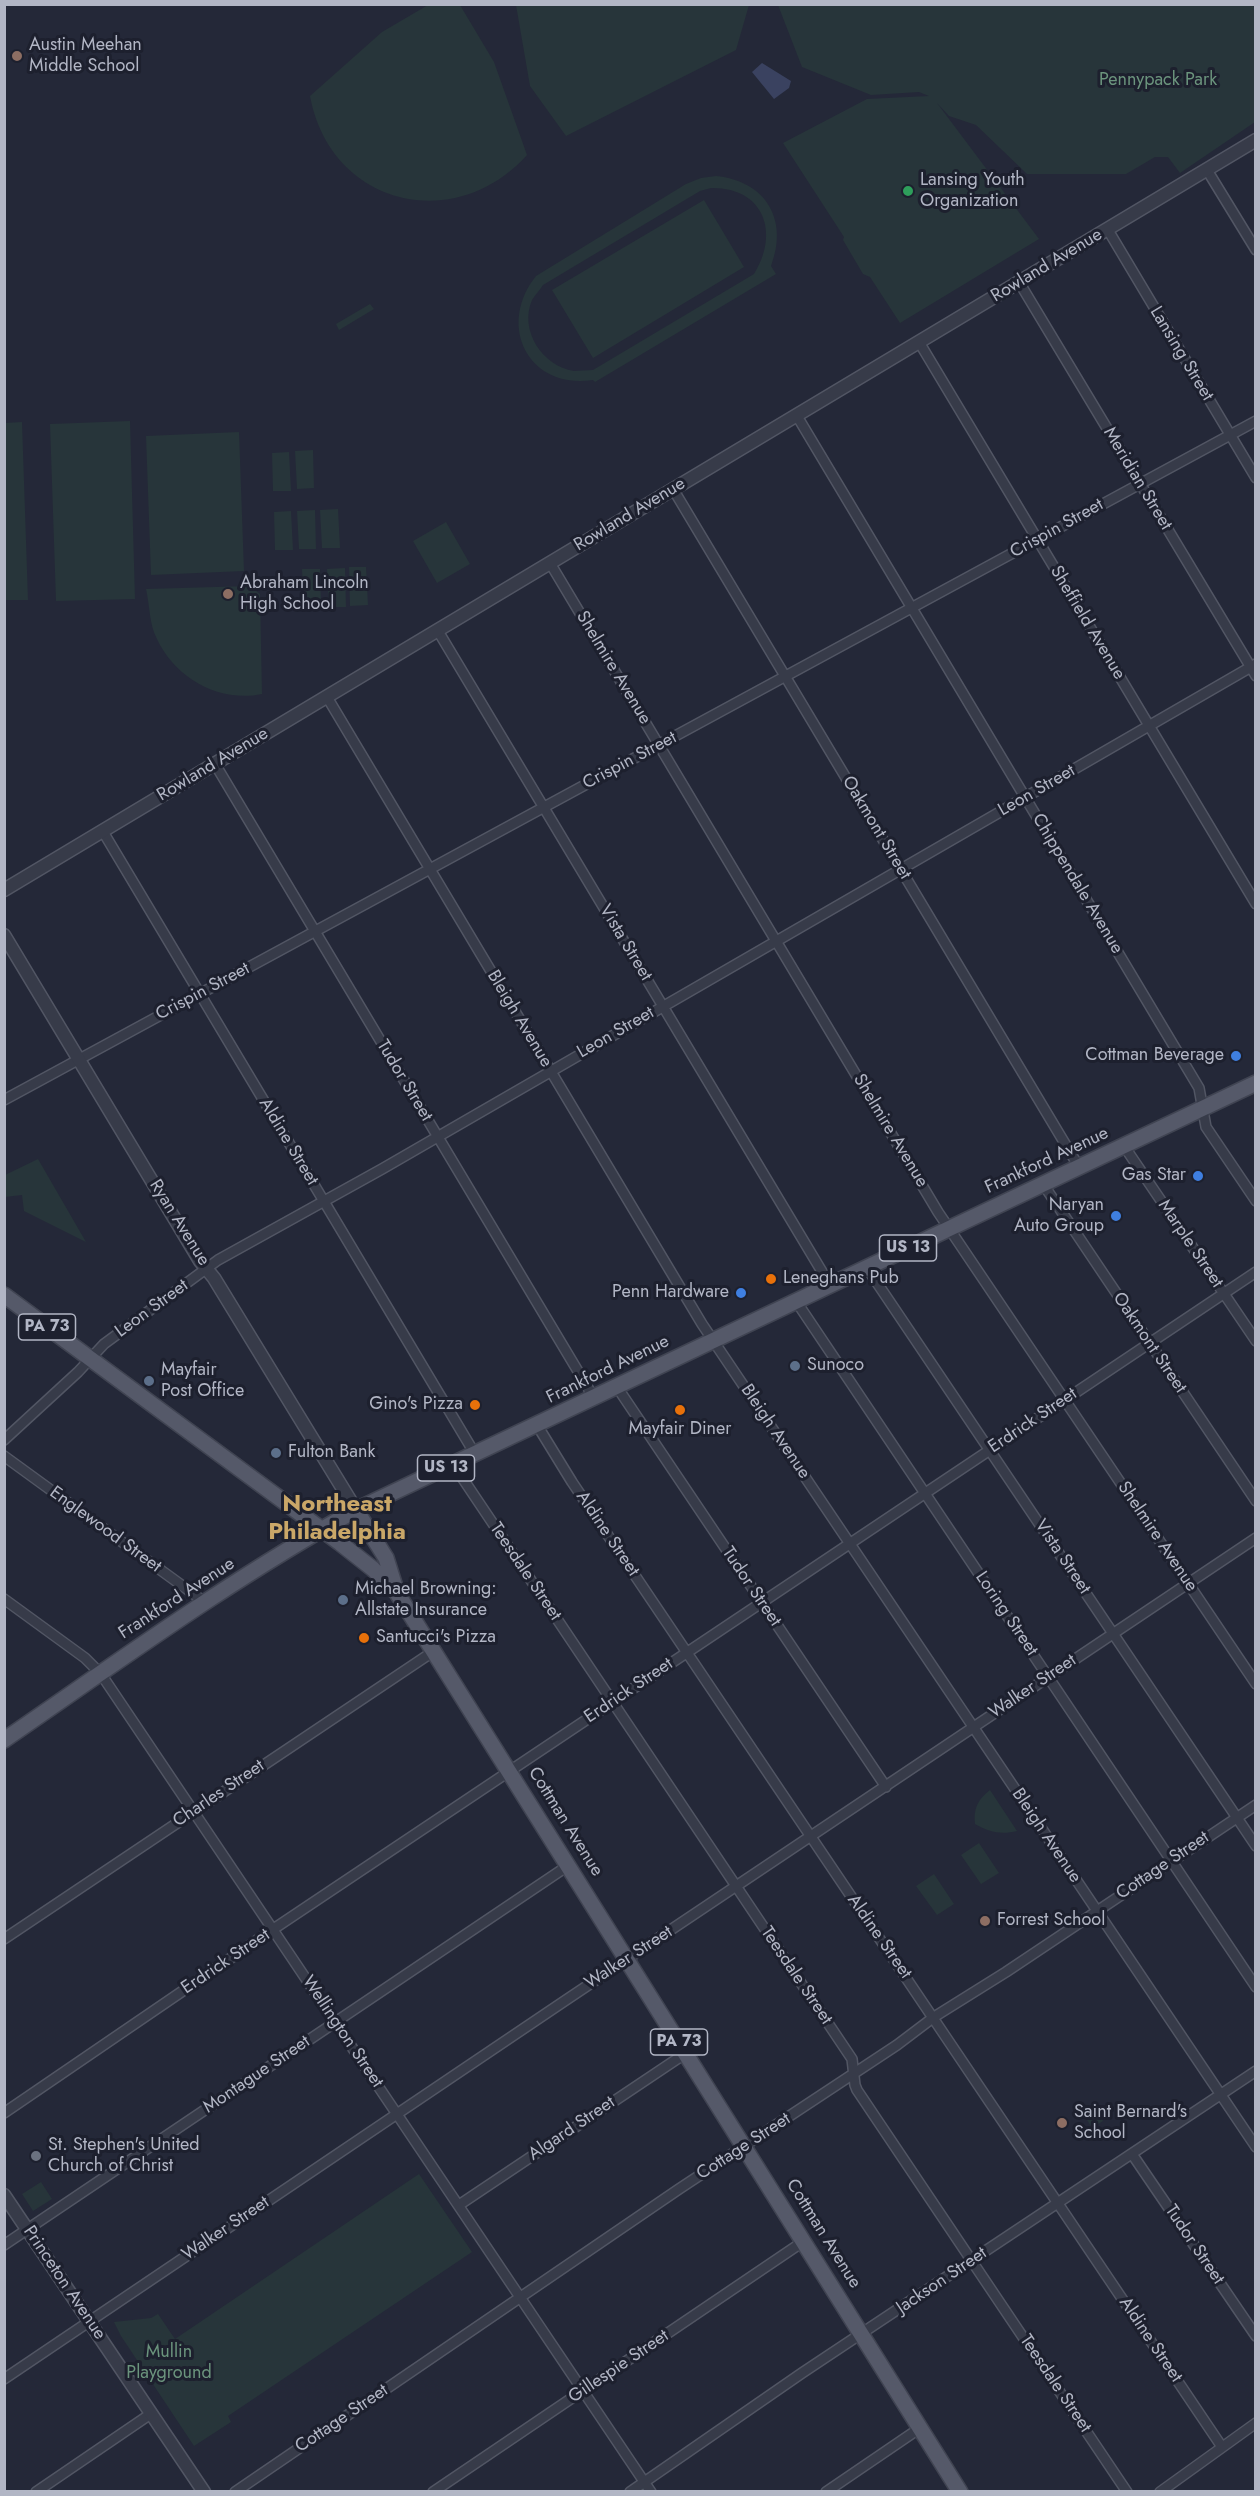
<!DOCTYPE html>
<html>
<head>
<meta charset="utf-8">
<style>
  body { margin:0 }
  #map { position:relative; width:1260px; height:2496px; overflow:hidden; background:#242838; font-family:Jost,sans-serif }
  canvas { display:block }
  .frame { position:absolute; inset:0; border:6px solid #b2b6c5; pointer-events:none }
</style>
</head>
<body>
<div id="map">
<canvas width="1260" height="2496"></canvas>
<div class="frame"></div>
</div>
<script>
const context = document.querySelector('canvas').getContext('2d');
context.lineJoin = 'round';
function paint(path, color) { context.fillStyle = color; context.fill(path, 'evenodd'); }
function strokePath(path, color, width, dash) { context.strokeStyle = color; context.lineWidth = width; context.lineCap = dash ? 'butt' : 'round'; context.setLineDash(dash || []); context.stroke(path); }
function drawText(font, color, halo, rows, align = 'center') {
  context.font = font + ' Jost,sans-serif'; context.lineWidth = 6; context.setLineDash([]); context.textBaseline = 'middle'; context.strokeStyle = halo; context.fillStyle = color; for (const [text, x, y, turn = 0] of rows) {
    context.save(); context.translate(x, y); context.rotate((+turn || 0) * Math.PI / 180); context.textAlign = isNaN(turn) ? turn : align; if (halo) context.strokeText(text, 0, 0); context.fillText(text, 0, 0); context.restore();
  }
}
const green = new Path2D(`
  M428,5H460L494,62L527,155C454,236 330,205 310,96L382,32Z
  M516,5V4L749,5L736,50L566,136L530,86Z
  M778,5H1255V122L1180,173L1168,157H1155L1126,174H1027L976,125L949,116L937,103L1039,239L900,323L870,277L863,274L843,240L844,237L783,143L867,99L929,96L919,92L871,95L802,67Z
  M716,176C766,181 789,220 771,266L776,274L595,382L593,380C529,390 496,326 536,276L686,184L701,178ZM711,188C764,187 780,233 754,274L593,370C587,370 580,371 574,371C542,366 519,330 532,300C535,295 540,290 543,285L700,191Z
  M704,200L744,267L593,358L552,290Z
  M370,304L374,309L339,330L336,324Z
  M130,421L135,599L56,601L50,424Z
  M22,422L28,600H5V423Z
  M239,432L244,571L151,575L146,436Z
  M313,450L314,488L297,489L295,451Z
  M289,452L291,491H273L272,453Z
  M338,509L340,548H322L320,510Z
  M315,510L316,549H299L297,511Z
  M291,511L293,550H275L274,512Z
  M446,522L470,564L437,583L413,541Z
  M349,567H366L368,605L350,606Z
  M345,568L346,607H329L327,569Z
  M302,569H320L321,607L304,608Z
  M250,586L260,594L262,694C219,703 175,678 157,639C149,624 150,606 146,589Z
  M38,1159L86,1242L24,1211L22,1195L5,1197V1175Z
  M990,1790L1017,1831C1001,1835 989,1832 975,1824C973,1809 978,1799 990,1790Z
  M979,1843L999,1873L981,1884L961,1855Z
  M934,1874L954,1904L937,1915L916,1886Z
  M1094,2106L1103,2121L1092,2128L1083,2113Z
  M419,2174L472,2252L228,2416L231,2422L194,2446L121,2336L114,2322L151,2318L158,2314L175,2339Z
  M41,2182L52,2199L33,2211L22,2194Z`);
const water = new Path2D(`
  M762,63L791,81L789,88L774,99L752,72Z`);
const minor = new Path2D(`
  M1207,170L1256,250
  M1108,230L1256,478
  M1019,282L1256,676
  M919,342L1256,904
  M797,416L1199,1088L1206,1127L1256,1201
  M673,489L1079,1167
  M550,563L938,1212L1256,1684
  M438,631L830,1285
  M327,697L702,1324L1256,2147
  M215,764L594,1398
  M102,830L475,1454
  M4,1100L1256,421
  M1124,1146L1256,1341
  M1043,1184L1256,1501
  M867,1268L1256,1846
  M796,1301L1256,1987
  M617,1387L886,1787
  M537,1425L572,1482L1222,2447
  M4,1440L78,1372L104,1344L218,1260L382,1169L1256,664
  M4,1456L206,1603
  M453,1464L852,2059L855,2085L857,2090L1127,2492
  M4,1599L85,1658L101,1674L651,2492
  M4,1939L434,1651
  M4,2113L272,1930L1256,1272
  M1132,2154L1256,2336
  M459,2205L686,2053
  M4,2245L569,1865
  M4,2379L566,2000L1256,1538
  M36,2492L152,2413
  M235,2492L679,2189L897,2045L934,2017L1006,1972L1256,1805
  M433,2492L804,2241
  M630,2492L802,2373L1256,2071
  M826,2492L920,2428
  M1160,2492L1256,2423`);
const tertiary = new Path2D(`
  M4,890L1256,140
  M4,935L200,1261L214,1278L356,1510
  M4,2195L204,2492`);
const primary = new Path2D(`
  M4,1295L340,1543L373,1569L397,1593L960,2492
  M356,1510L386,1558L396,1590
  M4,1740C119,1661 233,1578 356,1510L1256,1083`);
const markers = [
  [17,56,6,"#8d6e63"],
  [908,191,6,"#2e9e5b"],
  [228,594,6,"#8d6e63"],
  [1236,1056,6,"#3f7fe0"],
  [1198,1176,6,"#3f7fe0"],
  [1116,1216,6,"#3f7fe0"],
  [771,1279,6,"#e8710a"],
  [741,1293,6,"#3f7fe0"],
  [795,1366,6,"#5c6f8a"],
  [149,1381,6,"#5c6f8a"],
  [475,1405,6,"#e8710a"],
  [680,1410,6,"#e8710a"],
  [276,1453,6,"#5c6f8a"],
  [343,1600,6,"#5c6f8a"],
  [364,1638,6,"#e8710a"],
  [985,1921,6,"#8d6e63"],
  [1062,2123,6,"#8d6e63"],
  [36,2156,6,"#6b7280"]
];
const shields = [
  [908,1248,57],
  [47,1327,57],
  [446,1468,57],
  [679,2042,57]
];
const shieldNames = [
  ["US 13",908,1248],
  ["PA 73",47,1327],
  ["US 13",446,1468],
  ["PA 73",679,2042]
];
const poiNames = [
  ["Austin Meehan",29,46],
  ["Middle School",29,67],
  ["Lansing Youth",920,181],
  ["Organization",920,202],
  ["Abraham Lincoln",240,584],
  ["High School",240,605],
  ["Cottman Beverage",1224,1056,"right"],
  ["Gas Star",1186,1176,"right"],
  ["Naryan",1104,1206,"right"],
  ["Auto Group",1104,1227,"right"],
  ["Leneghans Pub",783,1279],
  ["Penn Hardware",729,1293,"right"],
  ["Sunoco",807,1366],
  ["Mayfair",161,1371],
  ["Post Office",161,1392],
  ["Gino's Pizza",463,1405,"right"],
  ["Mayfair Diner",680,1430,"center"],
  ["Fulton Bank",288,1453],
  ["Michael Browning:",355,1590],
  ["Allstate Insurance",355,1611],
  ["Santucci's Pizza",376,1638],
  ["Forrest School",997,1921],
  ["Saint Bernard's",1074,2113],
  ["School",1074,2134],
  ["St. Stephen's United",48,2146],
  ["Church of Christ",48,2167]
];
const parkNames = [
  ["Pennypack Park",1158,81],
  ["Mullin",169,2353],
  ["Playground",169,2374]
];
const streetNames = [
  ["Rowland Avenue",1047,266,-31],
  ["Lansing Street",1181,354,59],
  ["Meridian Street",1137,479,59],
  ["Rowland Avenue",630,515,-31],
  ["Crispin Street",1057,529,-29],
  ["Sheffield Avenue",1087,623,59],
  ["Shelmire Avenue",613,668,59],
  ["Crispin Street",630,761,-28],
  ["Rowland Avenue",213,765,-31],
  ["Leon Street",1037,791,-30],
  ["Oakmont Street",876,828,59],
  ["Chippendale Avenue",1077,884,59],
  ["Vista Street",625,943,59],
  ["Crispin Street",203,992,-28],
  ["Bleigh Avenue",519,1019,59],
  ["Leon Street",616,1033,-30],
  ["Tudor Street",404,1081,59],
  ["Shelmire Avenue",890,1131,59],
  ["Aldine Street",288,1142,59],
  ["Frankford Avenue",1047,1161,-25],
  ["Ryan Avenue",179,1223,58],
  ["Marple Street",1190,1244,56],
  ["Leon Street",152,1309,-36],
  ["Oakmont Street",1149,1343,56],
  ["Frankford Avenue",608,1370,-26],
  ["Erdrick Street",1033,1421,-34],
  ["Bleigh Avenue",775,1432,56],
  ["Englewood Street",105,1530,36],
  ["Aldine Street",607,1534,56],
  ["Shelmire Avenue",1157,1537,56],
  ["Vista Street",1062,1557,56],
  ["Teesdale Street",525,1572,56],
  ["Tudor Street",751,1587,56],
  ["Frankford Avenue",177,1599,-33],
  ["Loring Street",1006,1614,56],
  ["Walker Street",1033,1687,-34],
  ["Erdrick Street",629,1691,-34],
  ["Charles Street",219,1794,-34],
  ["Cottman Avenue",565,1822,58],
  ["Bleigh Avenue",1046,1836,56],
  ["Cottage Street",1163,1866,-34],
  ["Aldine Street",879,1937,55],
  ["Walker Street",629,1958,-33],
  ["Erdrick Street",226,1962,-34],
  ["Teesdale Street",796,1976,56],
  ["Wellington Street",342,2032,56],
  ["Montague Street",257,2075,-34],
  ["Algard Street",572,2129,-34],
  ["Cottage Street",744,2147,-33],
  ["Walker Street",226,2229,-34],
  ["Cottman Avenue",823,2234,58],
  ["Tudor Street",1194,2245,56],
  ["Jackson Street",942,2281,-34],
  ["Princeton Avenue",64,2283,56],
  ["Aldine Street",1150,2340,56],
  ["Gillespie Street",619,2367,-34],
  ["Teesdale Street",1055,2384,56],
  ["Cottage Street",342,2419,-34]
];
const districtNames = [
  ["Northeast",337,1505],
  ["Philadelphia",337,1533]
];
paint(green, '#27353a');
paint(water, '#3a4260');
strokePath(minor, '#525664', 12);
strokePath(tertiary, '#525664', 15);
strokePath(primary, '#404452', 18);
strokePath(minor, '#373b49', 9);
strokePath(tertiary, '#373b49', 12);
strokePath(primary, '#555969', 15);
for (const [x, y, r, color] of markers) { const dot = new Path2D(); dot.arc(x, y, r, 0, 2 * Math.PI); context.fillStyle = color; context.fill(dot); strokePath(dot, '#1d202e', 2); }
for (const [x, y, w] of shields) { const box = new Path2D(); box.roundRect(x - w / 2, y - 13, w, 26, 4.5); context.fillStyle = '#1d202e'; context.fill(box); strokePath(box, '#b2b6c5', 1.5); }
drawText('bold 16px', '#b2b6c5', null, shieldNames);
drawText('18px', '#b2b6c5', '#1d202e', poiNames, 'left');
drawText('18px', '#6b947d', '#1d202e', parkNames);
drawText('18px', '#b2b6c5', '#1d202e', streetNames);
drawText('bold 24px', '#caa768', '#1d202e', districtNames);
</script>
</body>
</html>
